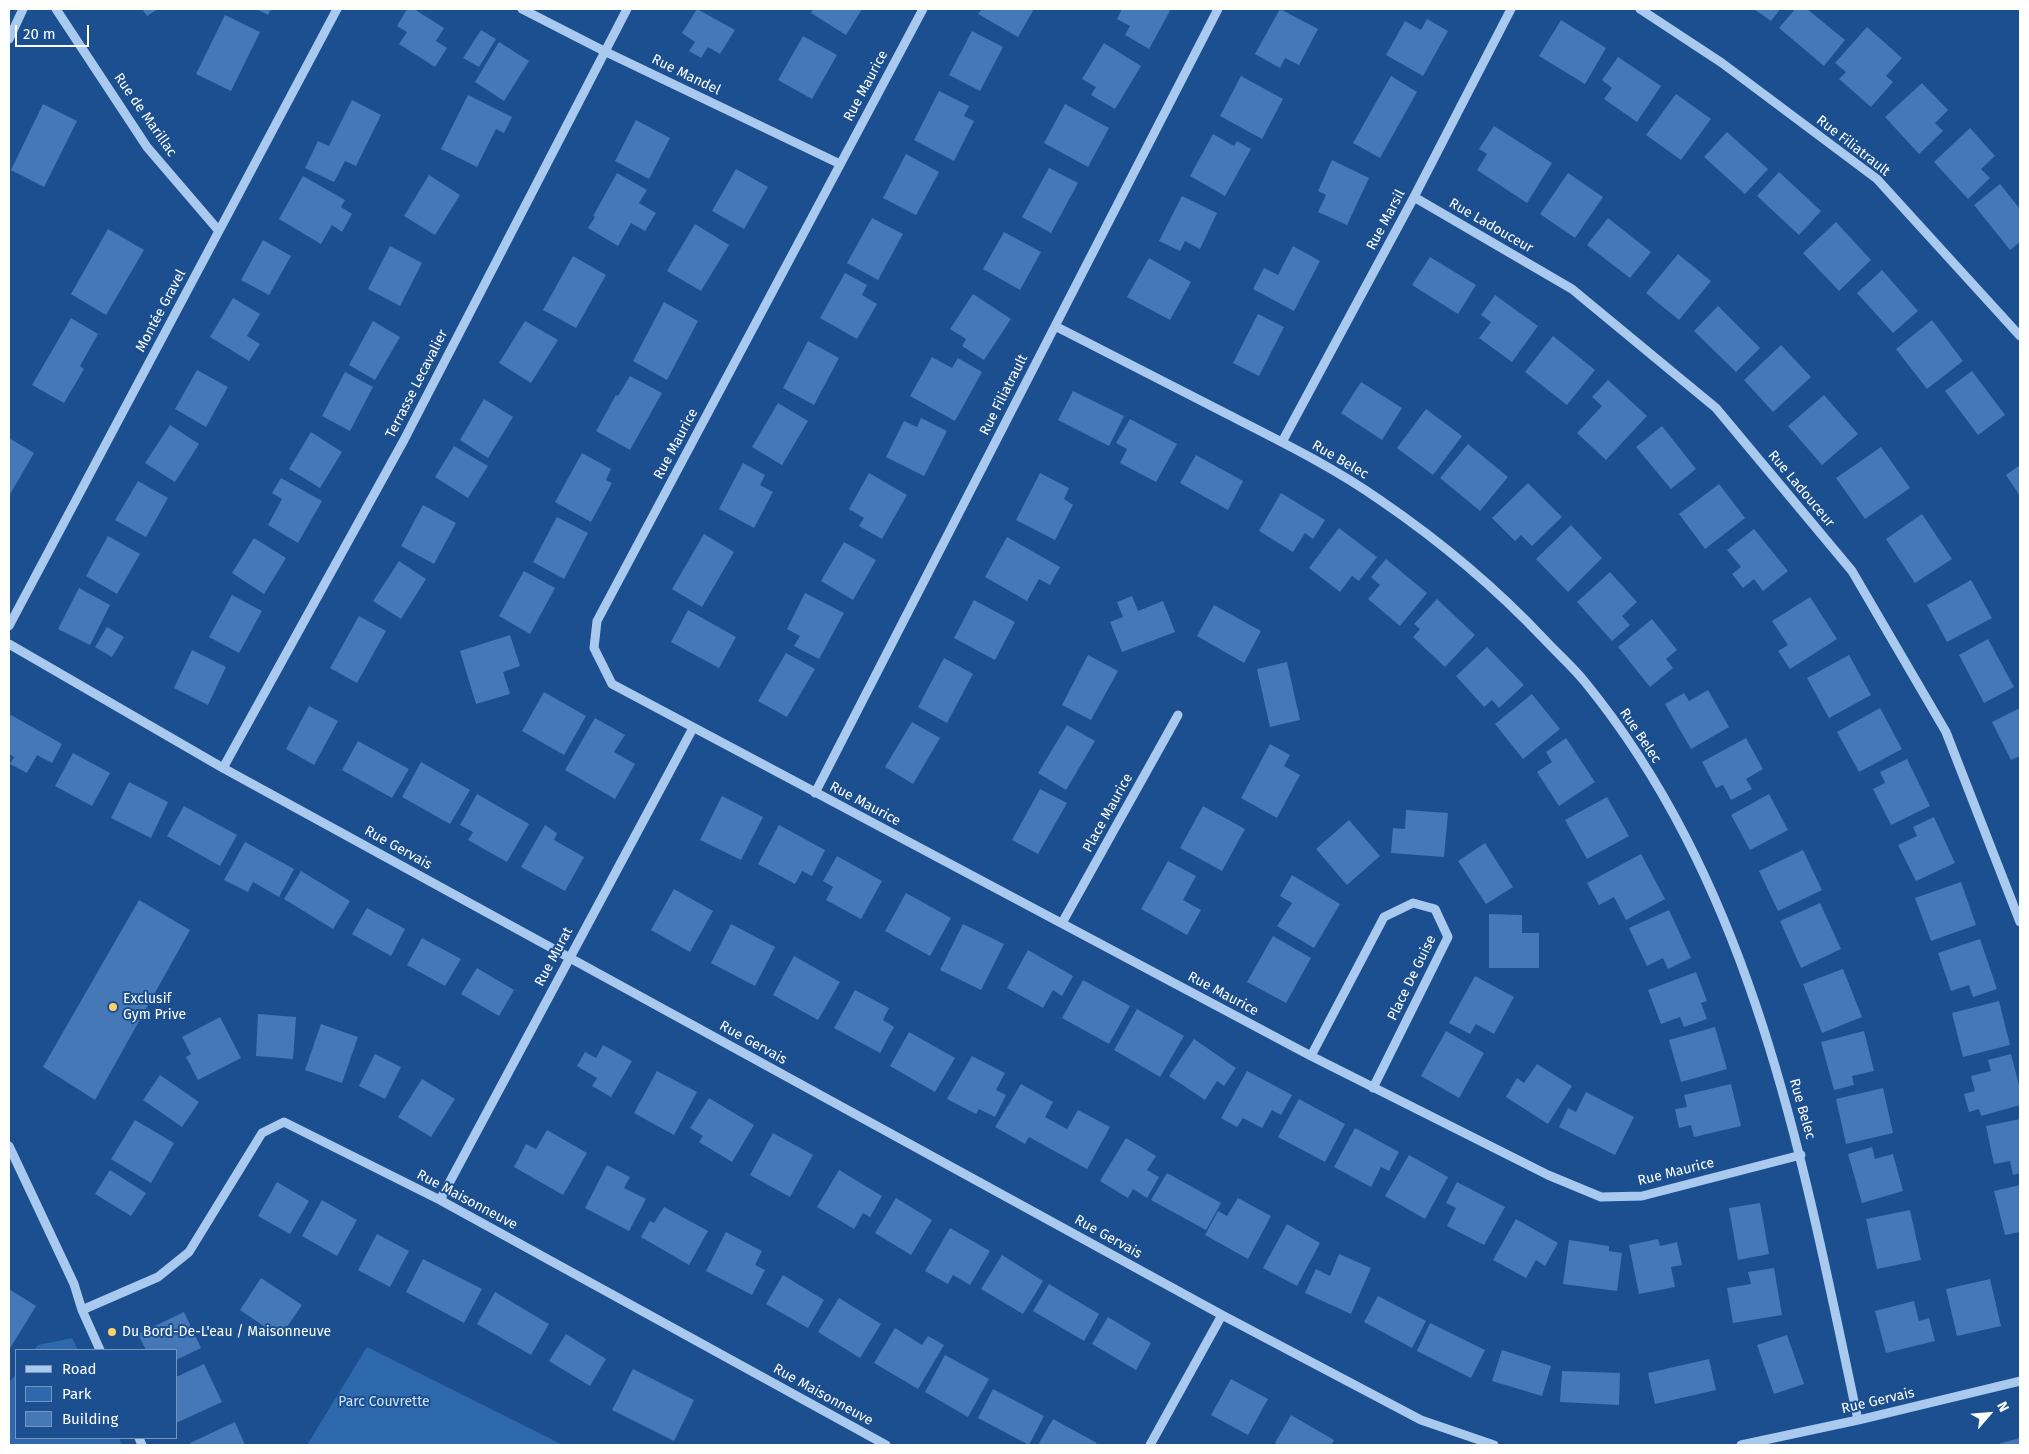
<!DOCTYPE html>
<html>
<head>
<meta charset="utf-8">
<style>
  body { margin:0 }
  #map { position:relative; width:2029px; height:1454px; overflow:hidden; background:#1b4f8f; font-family:"Fira Sans",sans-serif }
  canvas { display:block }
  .frame { position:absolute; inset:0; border:10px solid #fff; pointer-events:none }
  .legend { position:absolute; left:15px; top:1349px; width:162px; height:90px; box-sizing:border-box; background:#1b4f8f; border:1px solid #7695bc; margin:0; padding:6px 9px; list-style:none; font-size:15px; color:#fff }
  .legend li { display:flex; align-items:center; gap:10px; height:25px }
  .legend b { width:25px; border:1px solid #7695bc }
  .north { position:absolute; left:1964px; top:1389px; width:50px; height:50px; -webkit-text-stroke:4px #1b4f8f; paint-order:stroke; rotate:63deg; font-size:14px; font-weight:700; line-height:20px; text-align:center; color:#fff }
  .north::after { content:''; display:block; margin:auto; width:18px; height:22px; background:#fff; clip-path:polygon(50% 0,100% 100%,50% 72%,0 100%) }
  .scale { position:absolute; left:15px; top:25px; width:74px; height:22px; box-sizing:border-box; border:2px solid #fff; border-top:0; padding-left:6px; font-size:15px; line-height:18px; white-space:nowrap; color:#fff; -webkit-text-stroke:4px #1b4f8f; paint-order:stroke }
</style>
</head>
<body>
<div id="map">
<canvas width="2029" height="1454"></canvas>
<div class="frame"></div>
<ul class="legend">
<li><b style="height:6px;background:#a9c9ee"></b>Road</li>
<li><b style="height:14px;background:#2e69ad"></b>Park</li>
<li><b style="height:14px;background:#4478b7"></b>Building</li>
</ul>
<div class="north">N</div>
<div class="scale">20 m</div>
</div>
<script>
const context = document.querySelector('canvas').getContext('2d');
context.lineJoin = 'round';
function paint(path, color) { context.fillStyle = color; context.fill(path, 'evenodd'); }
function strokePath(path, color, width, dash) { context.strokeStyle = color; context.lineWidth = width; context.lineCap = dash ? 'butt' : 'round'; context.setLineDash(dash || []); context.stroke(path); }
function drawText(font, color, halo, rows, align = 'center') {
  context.font = font + ' "Fira Sans",sans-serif'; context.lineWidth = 4; context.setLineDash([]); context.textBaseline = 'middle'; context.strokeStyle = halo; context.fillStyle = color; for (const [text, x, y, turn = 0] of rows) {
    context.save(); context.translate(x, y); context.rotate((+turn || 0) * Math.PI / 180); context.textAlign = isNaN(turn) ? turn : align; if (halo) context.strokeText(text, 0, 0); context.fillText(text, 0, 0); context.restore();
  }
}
const green = new Path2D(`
  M72,1338L78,1350H34L38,1345Z
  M367,1347L563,1445H307Z
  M16,1374V1438H119L122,1445H9V1383Z`);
const building = new Path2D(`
  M142,9H158L147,16Z
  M257,9H271L268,15Z
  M407,9H414L444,28L436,41L447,48L435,67L399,44L407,32L397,26Z
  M697,9L735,30L720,54L708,47L701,58L689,51L695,42L682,33Z
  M813,9H862L846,35L811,13Z
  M982,9H1034L1018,37L978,14Z
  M1122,9H1171L1149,49L1125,35L1130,26L1117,19Z
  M1280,9L1318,29L1299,65L1285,58L1280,68L1255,54Z
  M1754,9H1780L1771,21Z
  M1795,9H1807L1845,40L1824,66L1779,28Z
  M225,15L260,32L231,91L196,74Z
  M1427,19L1448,31L1423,76L1386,55L1405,21L1421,30Z
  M1561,20L1606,48L1585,84L1539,56Z
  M1867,27L1902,58L1886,76L1893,82L1871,107L1839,79L1846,72L1835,63Z
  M481,30L496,39L479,67L463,58Z
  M972,31L1003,47L980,91L949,75Z
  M803,36L837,55L812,99L778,80Z
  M499,42L529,61L504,101L475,82Z
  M1104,43L1141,66L1115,109L1091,95L1096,87L1082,79Z
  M1618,57L1661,86L1637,122L1604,99L1612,88L1602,80Z
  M1241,76L1283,99L1262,139L1220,116Z
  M1391,76L1417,92L1380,158L1353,143Z
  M1922,83L1948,110L1935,123L1943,131L1919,154L1885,117Z
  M939,91L969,106L964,116L974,121L954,161L914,140Z
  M1676,94L1711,119L1681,160L1646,135Z
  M468,95L512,117L504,133L496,129L477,167L441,149Z
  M352,100L381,115L356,166L345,161L334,182L305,168L318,141L329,146Z
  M43,104L77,121L44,187L11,170Z
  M1065,104L1109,128L1088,167L1044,143Z
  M636,120L670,138L649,179L615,161Z
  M1494,126L1552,163L1527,203L1477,170L1487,154L1479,149Z
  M1970,128L1995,156L1981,169L1990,178L1968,199L1934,162Z
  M1727,132L1768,169L1745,194L1704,157Z
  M1213,134L1234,146L1237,141L1251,149L1225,196L1190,176Z
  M906,154L939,172L916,215L883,198Z
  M1332,160L1369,178L1347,225L1318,212L1326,195L1318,191Z
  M1049,168L1078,183L1051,233L1022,217Z
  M736,169L768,187L744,229L712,211Z
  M1779,172L1821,211L1799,235L1757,196Z
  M617,173L647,190L639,203L656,213L645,231L631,223L618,246L588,228L595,217L593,216Z
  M1568,173L1603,197L1575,238L1540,214Z
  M429,175L460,195L435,235L404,216Z
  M303,176L345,200L341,207L352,214L342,232L332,225L321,244L279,219Z
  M2000,184L2020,209V242L2010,250L1974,205Z
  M1182,196L1217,213L1200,249L1185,241L1180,251L1159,241Z
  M872,218L903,234L878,280L847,263Z
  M1608,218L1651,252L1630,278L1587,245Z
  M1836,222L1871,260L1839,291L1803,253Z
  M695,224L729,245L701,291L667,271Z
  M108,229L144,250L106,315L71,294Z
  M1004,232L1041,252L1020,290L983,269Z
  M263,240L291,256L269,295L241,280Z
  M390,246L422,263L400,306L368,289Z
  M1293,246L1320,261L1294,311L1253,289L1264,268L1278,275Z
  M1678,254L1711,281L1679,320L1646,293Z
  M573,256L606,275L576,328L543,310Z
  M1430,257L1476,285L1458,314L1412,285Z
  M1149,258L1191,282L1170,320L1127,297Z
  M1882,270L1918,311L1893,333L1857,293Z
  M845,273L867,285L862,295L877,304L857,339L820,318Z
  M973,294L1011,319L984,360L962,346L966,339L950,329Z
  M1495,295L1538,326L1512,362L1479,338L1491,322L1481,315Z
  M233,298L260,314L247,336L260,344L249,361L210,337Z
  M664,302L698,321L667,380L633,361Z
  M1718,306L1760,348L1736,372L1694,331Z
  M1258,314L1284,327L1259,376L1233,363Z
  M71,318L98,334L80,366L84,369L64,403L32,385Z
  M1932,320L1963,361L1927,389L1896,349Z
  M373,321L400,337L375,380L349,365Z
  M525,321L558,340L531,383L499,363Z
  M1553,336L1595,370L1567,405L1525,372Z
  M808,341L839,358L814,405L783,388Z
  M1781,345L1811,377L1773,412L1744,380Z
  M932,357L952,368L958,358L982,372L955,421L910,396Z
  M197,370L228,387L206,427L175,409Z
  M1972,371L2005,415L1978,435L1945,391Z
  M345,372L373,387L350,431L322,416Z
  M630,376L662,393L630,450L596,431L616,395L618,396Z
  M1608,380L1647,416L1606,460L1577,433L1602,406L1592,397Z
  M1361,382L1402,408L1382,440L1341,413Z
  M1073,391L1124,416L1109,446L1058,420Z
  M1824,395L1858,434L1822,465L1788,426Z
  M484,399L513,417L488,458L460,440Z
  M778,403L808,421L782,465L752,447Z
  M1426,409L1462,436L1433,475L1397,448Z
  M921,418L947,431L924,476L886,457L904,421L917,427Z
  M1130,419L1177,444L1156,482L1120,463L1127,449L1116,443Z
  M170,425L199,444L175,482L145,463Z
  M1662,426L1696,469L1671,489L1636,447Z
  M311,432L342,452L320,488L289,469Z
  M9,438L34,453L9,496Z
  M1468,444L1508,477L1480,511L1440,478Z
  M454,446L488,466L468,498L435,477Z
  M1881,447L1910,488L1865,519L1836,478Z
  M582,453L611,469L606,480L612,483L591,522L555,502Z
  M1196,455L1243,481L1228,510L1180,483Z
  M743,463L765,475L760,485L773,492L754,528L719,509Z
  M2020,465V496L2006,475Z
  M869,473L907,495L882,539L859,526L864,518L849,509Z
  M1040,473L1069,488L1064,499L1073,505L1055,540L1016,520Z
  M281,478L322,501L298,543L268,525L282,499L272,493Z
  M138,481L168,498L146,537L115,520Z
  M1528,483L1562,517L1532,546L1521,535L1515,541L1492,518Z
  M1719,484L1745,518L1705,549L1679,514Z
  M1281,493L1325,520L1313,539L1305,533L1293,552L1259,531Z
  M423,505L456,523L434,564L401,546Z
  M1922,514L1952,559L1915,583L1886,539Z
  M557,517L588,533L564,579L533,562Z
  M1571,525L1602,558L1568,592L1536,559Z
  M1339,528L1377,557L1359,581L1352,576L1340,592L1309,568Z
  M1754,529L1788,571L1763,591L1754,579L1743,588L1732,574L1741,567L1727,550Z
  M704,534L734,552L702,607L672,589Z
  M108,536L140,554L117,594L86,576Z
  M1007,537L1060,567L1050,585L1039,579L1027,601L985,577Z
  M254,538L286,558L264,594L232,573Z
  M844,542L876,560L853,600L821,581Z
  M1386,559L1427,593L1400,626L1368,599L1380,585L1371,577Z
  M399,561L426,579L401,619L373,601Z
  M524,571L555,588L530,634L499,616Z
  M1610,572L1637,602L1622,616L1630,625L1612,641L1577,602Z
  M1971,580L1992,618L1947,642L1927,605Z
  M79,588L110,605L90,645L58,629Z
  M805,593L844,613L819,659L794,646L800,636L787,629Z
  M232,595L262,611L239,653L209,637Z
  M1132,596L1138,611L1163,601L1175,632L1122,652L1110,622L1123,617L1117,602Z
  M1810,597L1837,639L1790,669L1778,651L1788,645L1772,621Z
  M1437,599L1475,635L1445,667L1413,637L1420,629L1414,624Z
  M974,600L1015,622L995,660L954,638Z
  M1214,605L1261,631L1244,663L1197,636Z
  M688,610L736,637L719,668L671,642Z
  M359,616L386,631L357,683L330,668Z
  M1652,619L1677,650L1666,659L1673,668L1650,687L1618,647Z
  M107,627L124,637L112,657L95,647Z
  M510,635L520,666L503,672L510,694L476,704L460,651Z
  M1988,639L2014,687L1984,703L1959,655Z
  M1487,647L1524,685L1499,708L1492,700L1484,707L1456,676Z
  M192,650L226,667L208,705L174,688Z
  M786,653L815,669L787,717L758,701Z
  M1088,655L1118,671L1091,720L1062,705Z
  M1849,655L1871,695L1829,718L1807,678Z
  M944,658L973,674L947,723L918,707Z
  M1287,662L1300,720L1270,727L1257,669Z
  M1708,690L1729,727L1691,749L1665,704L1684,693L1689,701Z
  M544,692L586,716L564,755L522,731Z
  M1532,694L1560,729L1523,759L1495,724Z
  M309,706L338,721L314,765L286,749Z
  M1880,708L1902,749L1859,772L1837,732Z
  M2020,708V756L2011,760L1992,722Z
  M11,715L62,744L52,763L37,755L27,773L10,764L14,757L9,754V718Z
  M595,718L625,735L614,752L635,764L615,799L565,770Z
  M912,722L940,738L913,784L885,767Z
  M1067,725L1095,741L1066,790L1038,773Z
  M1566,738L1595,782L1559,806L1537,772L1552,762L1546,752Z
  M1746,738L1763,769L1746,779L1752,789L1731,800L1723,785L1716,788L1702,762Z
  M358,741L409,769L392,798L342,770Z
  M1270,744L1290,755L1284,766L1300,775L1277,818L1241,798Z
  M73,753L110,773L92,806L55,786Z
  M1907,759L1930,806L1891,825L1873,789L1885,783L1880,772Z
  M421,762L470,790L450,824L402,797Z
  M129,782L168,802L151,838L111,818Z
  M1040,789L1067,803L1038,854L1012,840Z
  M477,794L529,824L507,862L468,840L473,832L460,825Z
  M1769,794L1788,830L1750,850L1731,815Z
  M722,796L763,817L741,860L700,840Z
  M1607,797L1629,836L1587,859L1565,820Z
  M184,806L237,835L220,866L167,836Z
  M1203,806L1245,829L1222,871L1180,848Z
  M1406,810L1448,813L1444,857L1391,853L1393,828L1405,829Z
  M1934,817L1955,863L1916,881L1898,845L1917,836L1913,827Z
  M1349,820L1380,856L1347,885L1316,849Z
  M545,825L557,833L554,840L584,857L565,891L521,867Z
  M779,825L825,850L812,876L802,871L795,884L758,864Z
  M245,842L294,869L279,897L253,882L248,892L224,880Z
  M1485,843L1513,887L1486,904L1458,861Z
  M1803,850L1822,890L1778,911L1759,871Z
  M1641,854L1665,899L1626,920L1614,897L1599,905L1587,883Z
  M837,856L882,881L861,919L826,900L833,887L823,881Z
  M1168,861L1196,876L1183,900L1201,910L1187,935L1141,909Z
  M301,871L350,901L333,929L284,899Z
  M1292,875L1340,904L1314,948L1277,926L1292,903L1280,896Z
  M1961,882L1976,925L1931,941L1915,898Z
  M674,889L713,911L690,952L651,930Z
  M906,893L951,918L930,956L885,931Z
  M139,900L190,930L95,1100L43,1067Z
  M1820,903L1841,949L1801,968L1780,921Z
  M367,908L405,929L391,956L352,934Z
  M1669,910L1691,958L1668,969L1663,958L1647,966L1629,928Z
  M1489,914L1522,915V933H1539V968H1489Z
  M731,924L775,947L755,986L711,963Z
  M963,924L1004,944L981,990L940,970Z
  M1273,936L1311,958L1286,1003L1247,982Z
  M422,938L461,959L445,986L407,965Z
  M1980,939L1997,989L1973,997L1969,985L1951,991L1938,953Z
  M1028,950L1073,976L1062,996L1053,990L1043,1008L1007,988Z
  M794,956L840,982L818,1020L773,995Z
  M477,968L514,990L499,1016L461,994Z
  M1843,969L1862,1017L1822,1033L1803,984Z
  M1696,972L1707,1001L1701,1003L1707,1019L1684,1027L1680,1017L1661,1024L1648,990Z
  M1475,976L1514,997L1494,1034L1476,1024L1470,1034L1449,1023Z
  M1083,980L1130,1006L1109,1044L1062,1018Z
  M855,990L889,1008L883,1020L894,1027L880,1053L834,1028Z
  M1999,1001L2010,1045L1963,1057L1952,1013Z
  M1137,1009L1184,1036L1160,1077L1114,1050Z
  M258,1014L296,1017L293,1059L256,1056Z
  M220,1017L241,1058L198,1080L186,1057L191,1054L182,1037Z
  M321,1024L358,1037L342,1083L305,1070Z
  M1715,1027L1727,1069L1681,1082L1669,1040Z
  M1446,1031L1484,1053L1459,1098L1421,1076Z
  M1864,1031L1874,1071L1852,1076L1854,1085L1834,1090L1821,1042Z
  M909,1032L955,1058L935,1092L890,1066Z
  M1194,1039L1236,1068L1224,1086L1217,1081L1205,1100L1169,1076Z
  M603,1045L632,1061L611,1097L592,1086L597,1078L577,1066L585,1052L596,1058Z
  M375,1054L401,1067L385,1099L359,1086Z
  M2011,1054L2020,1089V1105L1981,1116L1979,1109L1969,1112L1964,1094L1975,1091L1971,1076L1991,1071L1988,1060Z
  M972,1056L1005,1073L996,1090L1006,1095L995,1117L979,1109L976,1114L947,1099Z
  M1537,1064L1572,1086L1548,1124L1506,1097L1517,1078L1524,1083Z
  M657,1071L697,1092L674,1135L634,1113Z
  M1247,1071L1292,1095L1281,1115L1272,1110L1262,1128L1243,1118L1237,1127L1221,1118Z
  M160,1075L199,1102L182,1127L143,1100Z
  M422,1079L455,1099L431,1137L398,1117Z
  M1021,1084L1053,1102L1045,1117L1067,1129L1078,1110L1110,1127L1087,1169L1029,1137L1025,1144L995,1127Z
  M1731,1084L1741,1126L1694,1137L1691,1125L1679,1128L1675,1109L1687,1107L1684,1095Z
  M1883,1088L1893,1133L1846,1144L1836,1099Z
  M1586,1092L1634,1117L1615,1155L1559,1127L1568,1108L1576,1112Z
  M709,1098L754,1125L732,1162L699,1142L703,1136L690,1128Z
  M1299,1099L1345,1124L1325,1162L1278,1137Z
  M2020,1119V1173L2013,1175L2010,1161L1994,1164L1986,1126Z
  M135,1120L174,1143L151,1183L111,1159Z
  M1355,1128L1399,1152L1389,1171L1381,1167L1371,1187L1334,1167Z
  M547,1130L587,1153L563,1195L514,1167L526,1144L536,1149Z
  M773,1133L813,1155L790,1197L750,1175Z
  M1126,1138L1156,1156L1147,1170L1159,1177L1147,1198L1133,1189L1128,1198L1100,1181Z
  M1872,1147L1875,1159L1893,1154L1903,1191L1862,1203L1848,1154Z
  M1409,1155L1448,1177L1425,1219L1385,1196Z
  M607,1165L630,1177L624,1188L646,1199L629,1231L585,1208Z
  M110,1170L146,1193L131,1216L95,1194Z
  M839,1170L882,1196L870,1217L863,1213L854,1229L817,1207Z
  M1167,1173L1221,1203L1206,1230L1151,1200Z
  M277,1182L309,1201L290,1234L258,1216Z
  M1457,1182L1505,1207L1484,1245L1447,1226L1456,1208L1446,1203Z
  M2020,1185V1232L2005,1235L1994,1191Z
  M896,1198L932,1220L911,1255L875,1233Z
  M1238,1198L1271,1216L1248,1259L1205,1235L1218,1211L1227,1216Z
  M322,1200L357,1220L337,1256L302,1236Z
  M1760,1203L1769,1254L1738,1260L1729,1208Z
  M664,1207L708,1231L689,1265L641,1237L650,1221L654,1223Z
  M1910,1210L1921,1260L1877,1269L1866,1219Z
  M1516,1219L1558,1243L1545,1266L1536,1260L1526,1278L1493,1260Z
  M1287,1224L1320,1243L1297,1286L1263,1268Z
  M950,1228L990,1251L970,1285L953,1275L948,1284L925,1271Z
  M726,1232L762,1251L755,1265L765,1270L752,1295L706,1271Z
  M377,1234L409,1251L390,1287L358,1270Z
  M1658,1239L1660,1246L1677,1242L1682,1265L1671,1267L1675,1287L1639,1294L1629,1245Z
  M1569,1240L1609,1246V1251L1622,1253L1617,1291L1563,1284Z
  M1339,1254L1371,1268L1351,1314L1305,1293L1316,1269L1330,1276Z
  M1002,1255L1043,1281L1023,1314L981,1289Z
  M423,1259L482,1289L464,1323L406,1292Z
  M1774,1268L1782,1315L1733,1323L1727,1288L1751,1284L1748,1272Z
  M783,1275L824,1300L808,1328L766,1304Z
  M261,1278L302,1305L280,1337L240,1310Z
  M1990,1279L2001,1326L1957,1336L1946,1289Z
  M1049,1284L1099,1314L1084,1341L1033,1311Z
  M9,1289L36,1306L9,1350Z
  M495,1292L549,1324L531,1355L477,1324Z
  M1378,1296L1426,1321L1412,1348L1364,1322Z
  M839,1298L881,1324L860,1358L818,1332Z
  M1914,1301L1919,1321L1929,1318L1935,1341L1886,1353L1875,1311Z
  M184,1312L201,1348L176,1360V1350H146L138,1334Z
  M1108,1317L1151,1343L1136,1370L1092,1344Z
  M1430,1323L1485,1350L1471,1378L1417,1351Z
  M895,1328L922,1345L928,1336L944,1345L918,1389L874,1363Z
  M566,1334L606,1359L590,1386L549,1361Z
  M1787,1335L1804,1384L1774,1394L1757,1345Z
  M1502,1350L1551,1366L1542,1396L1492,1381Z
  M945,1355L989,1379L968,1417L925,1392Z
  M1709,1359L1716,1390L1655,1404L1648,1373Z
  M204,1364L222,1402L176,1423V1377Z
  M633,1369L694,1400L674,1441L612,1410Z
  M1562,1371L1620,1373L1619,1405L1560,1402Z
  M1231,1379L1268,1399L1248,1435L1211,1415Z
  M993,1389L1044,1416L1029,1445L978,1418Z
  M1291,1415L1334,1440L1331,1445H1278L1275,1443Z
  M1053,1419L1097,1443L1095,1445H1038Z
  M235,1422L245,1445H191L190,1443Z
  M2020,1438V1445H1994Z`);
const minor = new Path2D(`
  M56,9L147,147L219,231
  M522,9L604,51L840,164
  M923,9L597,621L594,648L612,684L1311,1056L1548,1175L1601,1197L1642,1196L1801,1155
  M1640,9L1722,63L1877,179L2020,336
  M9,39L23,9
  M1414,197L1572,289L1716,408L1852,571L1946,732L2020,922
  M1055,326C1113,356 1171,385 1229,415C1280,441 1333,467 1380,500C1440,541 1495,587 1545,640C1558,654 1573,667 1585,682C1756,892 1803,1163 1858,1420
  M1282,442L1414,197L1511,9
  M9,626L337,9
  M9,644L223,768L1222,1315L1421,1420L1494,1445
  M223,768L404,440L627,9
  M815,793L1218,9
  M1062,923L1178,715
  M1311,1056L1384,917L1413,903L1435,909L1448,937L1373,1088
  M9,1146L74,1284L82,1310L100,1350
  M440,1200L693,728
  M82,1310L158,1277L189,1252L262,1133L284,1122L440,1200L886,1445
  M139,1438L142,1445
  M1150,1445L1222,1315
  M1741,1445L1858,1420L2020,1381`);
const markers = [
  [113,1007,5,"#ffd166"],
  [112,1332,5,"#ffd166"]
];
const streetNames = [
  ["Rue Mandel",686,75,26],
  ["Rue Maurice",866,86,-62],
  ["Rue de Marillac",145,115,55],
  ["Rue Filiatrault",1853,146,38],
  ["Rue Marsil",1386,220,-62],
  ["Rue Ladouceur",1491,226,30],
  ["Montée Gravel",161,311,-62],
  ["Terrasse Lecavalier",417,384,-63],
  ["Rue Filiatrault",1004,395,-63],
  ["Rue Maurice",676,444,-62],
  ["Rue Belec",1340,460,30],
  ["Rue Ladouceur",1801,489,50],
  ["Rue Belec",1640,736,56],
  ["Rue Maurice",865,804,28],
  ["Place Maurice",1108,813,-61],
  ["Rue Gervais",398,848,29],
  ["Rue Murat",554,957,-62],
  ["Place De Guise",1412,978,-64],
  ["Rue Maurice",1223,994,28],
  ["Rue Gervais",753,1043,29],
  ["Rue Belec",1802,1109,74],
  ["Rue Maurice",1676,1172,-14],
  ["Rue Maisonneuve",467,1200,28],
  ["Rue Gervais",1108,1237,29],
  ["Rue Maisonneuve",823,1395,29],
  ["Rue Gervais",1878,1401,-13]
];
const poiNames = [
  ["Exclusif",123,999],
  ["Gym Prive",123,1015],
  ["Du Bord-De-L'eau / Maisonneuve",122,1332]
];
const parkNames = [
  ["Parc Couvrette",384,1402]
];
paint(green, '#2e69ad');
paint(building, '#4478b7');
strokePath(minor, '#a9c9ee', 9);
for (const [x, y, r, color] of markers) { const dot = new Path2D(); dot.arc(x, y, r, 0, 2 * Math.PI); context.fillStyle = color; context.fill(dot); strokePath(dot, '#1b4f8f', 2); }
drawText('14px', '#fff', '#1b4f8f', streetNames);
drawText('14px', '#fff', '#1b4f8f', poiNames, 'left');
drawText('14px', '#cfe3fa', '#1b4f8f', parkNames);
</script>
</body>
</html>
